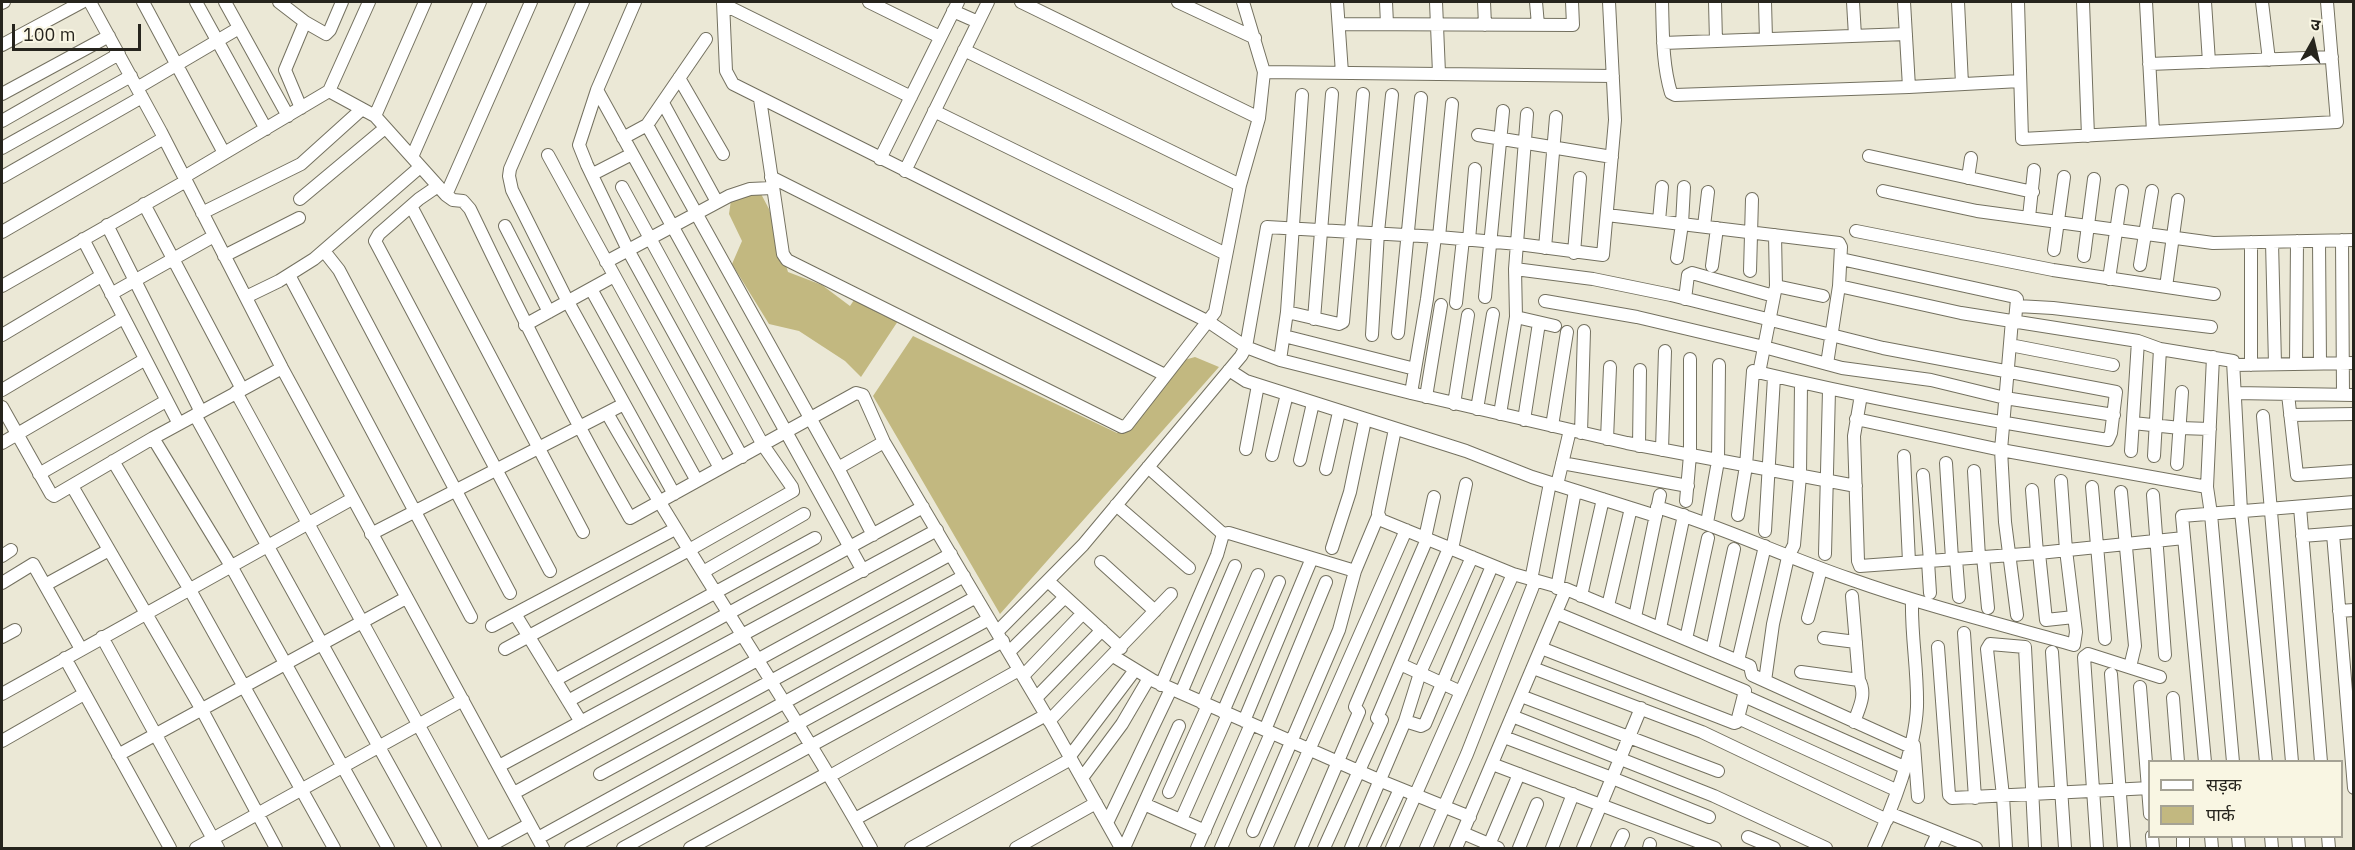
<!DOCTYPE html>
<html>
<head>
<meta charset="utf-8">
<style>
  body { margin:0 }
  #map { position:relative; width:2355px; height:850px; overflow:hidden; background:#ebe8d6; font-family:"IBM Plex Sans","Noto Sans Devanagari",sans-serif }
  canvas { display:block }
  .frame { position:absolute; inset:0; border:3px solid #26241d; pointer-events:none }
  .legend { position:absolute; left:2148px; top:760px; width:195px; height:78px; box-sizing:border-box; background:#f9f6e3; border:2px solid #a5a294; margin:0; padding:8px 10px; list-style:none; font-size:18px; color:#26241d }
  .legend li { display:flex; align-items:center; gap:12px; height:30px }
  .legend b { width:30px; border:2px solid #a5a294 }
  .north { position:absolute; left:2283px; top:12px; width:60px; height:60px; -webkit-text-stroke:4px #f9f6e3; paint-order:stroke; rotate:8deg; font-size:16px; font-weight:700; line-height:24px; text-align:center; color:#26241d }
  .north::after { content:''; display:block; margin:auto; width:21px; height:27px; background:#26241d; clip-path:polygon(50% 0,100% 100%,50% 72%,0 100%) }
  .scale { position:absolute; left:12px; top:24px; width:129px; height:27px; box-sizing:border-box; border:3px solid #26241d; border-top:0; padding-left:8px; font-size:18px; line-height:21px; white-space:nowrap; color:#26241d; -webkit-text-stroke:4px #f9f6e3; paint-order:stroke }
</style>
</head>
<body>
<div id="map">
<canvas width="2355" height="850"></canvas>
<div class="frame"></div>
<ul class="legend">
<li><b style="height:8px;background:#fff"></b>सड़क</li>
<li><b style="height:16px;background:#c2b880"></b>पार्क</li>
</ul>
<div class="north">उ</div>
<div class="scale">100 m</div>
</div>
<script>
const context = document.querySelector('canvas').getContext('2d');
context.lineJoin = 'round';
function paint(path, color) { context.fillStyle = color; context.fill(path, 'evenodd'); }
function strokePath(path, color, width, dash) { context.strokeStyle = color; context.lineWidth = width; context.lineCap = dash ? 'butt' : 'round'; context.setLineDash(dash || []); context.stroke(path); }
const green = new Path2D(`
  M760,192L769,209L788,272L822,285L850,306L854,300L882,315L898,321L861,377L845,361L799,331L769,324L732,264L742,241L729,214L731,200Z
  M913,336L1117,433L1184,360L1195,357L1219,367L1000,614L873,396Z`);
const minor = new Path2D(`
  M90,2L161,132L282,368L543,848
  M143,2L224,153
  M196,2L266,129
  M225,2L288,116
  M279,2L305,22L326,34L330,30L342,2
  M583,2L510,169L509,176L512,190L568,302L674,494
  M635,2L597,90L579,145L587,165L628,250L742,457
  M723,2L726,71L733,84L1209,322L1246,347L1280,360L1411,393L1627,443L1856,486
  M869,2L940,37
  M1021,2L1259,118
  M1178,2L1255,38
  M1337,2L1342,73
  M1386,2L1387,24
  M1436,2L1439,73
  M1484,2L1485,25
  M1536,2L1538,25
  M1662,2C1663,32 1662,63 1671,93L1675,95L1909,87L2020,81
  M1715,2L1716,41
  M1765,2L1766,39
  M1853,2L1855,36
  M1904,2L1909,87
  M1958,2L1962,84
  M2018,2L2022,139L2337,122L2327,2
  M2083,2L2088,136
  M2146,2L2153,132
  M2205,2L2209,62
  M2262,2L2269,60
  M2,3L4,2
  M723,4L911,97
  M953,11L978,22
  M1339,24L1573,25L1572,2
  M1663,43L1906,34
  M2,45L82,2
  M964,50L1240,185
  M2149,64L2332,57
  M1264,72L1613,76
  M679,78L723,154
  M137,88L239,28
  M597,90L863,571
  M329,91L375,116L446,195L453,200L463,201L470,209C520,314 572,417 630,518L856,393L863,395L884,442L1053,727L1121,848
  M2,94L109,36
  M760,99L783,254L787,260L1122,427L1127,425L1215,312L1240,185L1259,118L1264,72L1243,2
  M663,103L717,202
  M301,108L285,70L305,22
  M934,111L1226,254
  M375,116L425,2
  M2,121L119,54
  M647,125L838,468L873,535
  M1478,135L1612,157
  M623,138L647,125L706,39
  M2,148L131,76
  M548,155L720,468
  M1869,156L2033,192
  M412,157L480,2
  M880,159L958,2
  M905,171L988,2
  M593,174L632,154
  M2,177L142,97
  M184,177L329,91L369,2
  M771,177L1165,375
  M1968,178L1971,158
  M438,186L419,199L379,234L375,241L550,571
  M1883,191L1977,211L2213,243L2354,240
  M446,195L531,2
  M300,199L385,128
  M144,204L242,389
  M411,206L583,532
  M202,213L301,164L362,109
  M1607,215L1839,243L1841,247L1839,286L1827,364
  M2029,217L2034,170
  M1659,221L1662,187
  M107,225L201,412
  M505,226L549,312
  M1704,226L1708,192
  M1856,231L2053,270L2214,294
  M2,232L164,138
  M1439,237L1452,104
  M83,239L179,424
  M1469,240L1475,169
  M2342,240L2343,395
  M2319,241L2320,363
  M2251,242V365
  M2272,242L2275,364
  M1545,248L1556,117
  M2054,250L2064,177
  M324,251L339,270L510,593
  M1574,253L1580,178
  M224,256L299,218
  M2084,256L2094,179
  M1677,258L1682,224L1684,187
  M1841,259L2015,297L2017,299L2015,321
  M606,262L729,196L750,189L772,188
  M2140,265L2152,191
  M1712,266L1717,228
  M1515,269L1593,279L1671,295L1883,348L2116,392L2111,433L2108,440C1989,421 1870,399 1753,371L1746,466L1738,515
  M1750,271L1752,199
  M289,275L471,617
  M2109,279L2122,191
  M2,286L186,181
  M1776,286L1823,296
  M1839,286L1961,313L2138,341L2160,349L2233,361L2241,511L2266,762
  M2166,287L2178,200
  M591,289L697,481
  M111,294L214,236
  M246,297L279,281L314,259L420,167
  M1485,297L1503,111
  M1685,299L1688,275L1692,273L1774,296
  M1545,301L1637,317L1764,347L1842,368L1931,380L2005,398L2114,415
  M1456,303L1463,239
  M2017,306L2053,308L2211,327
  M1287,312L1339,324L1343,322L1363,94
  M1516,317L1555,326
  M1314,319L1332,94
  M2012,320L2001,450L2005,522L2017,615
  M525,325L614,276
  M1398,333L1421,98
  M2,335L101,276
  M1372,335L1378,232L1392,95
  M1284,336L1415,369
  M2010,345L2113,365
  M2213,357L2207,487L2211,514L2233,762
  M1280,360L1287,312L1302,95
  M2296,364L2297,241
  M2233,365L2354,363
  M1229,370L1246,381L1466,451L1532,477L1656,516
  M1759,373L1776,286L1775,235
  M2,390L123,318
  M236,392L486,848
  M1411,393L1427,299L1435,237
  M2235,393L2354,395
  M2288,394L2297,475L2354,471
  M1861,395L1854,436L1858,561L1860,566L2039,553L2184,538
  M1426,397L1441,305
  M1454,404L1468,315
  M2,407L51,494L54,496L153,438L282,368
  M1477,409L1493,314
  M607,413C691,561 788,700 871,848
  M1500,414L1516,317L1515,269L1527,114
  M195,415L435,848
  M2290,415L2354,414
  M2263,416L2292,762
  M1856,419L2001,450L2207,487
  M1524,420L1539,323
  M2133,423L2180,428L2210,429
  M1552,426L1567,332
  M1395,429L1378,513L1381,520L1513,574L1566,589L1750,666L1752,675L1911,747
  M1581,433L1584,331
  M153,438L231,566L388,848
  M1607,439L1610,367
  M2,443L144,360
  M1639,446L1640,370
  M1246,449L1258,385
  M1662,450L1665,351
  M2131,451L2138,341
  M1272,455L1287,394
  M1904,456L1909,562
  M2154,456L2160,349
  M1300,460L1313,403
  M113,461L190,590L334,848
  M1562,463L1688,486
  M1946,463L1952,559
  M2177,464L2182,392
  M1148,467L1223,534L1229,533L1355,571
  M838,468L884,442
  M1326,469L1339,412
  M1974,471L1979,557
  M39,474L166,401
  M1923,475L1930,561
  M1557,485L1570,430
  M72,486L202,710L276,848
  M2092,487L2105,639
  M2032,490L2037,553
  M2121,492L2135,646L2130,667
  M2153,495L2165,655
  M1686,501L1690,455V359
  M1116,505L1189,568
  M1657,507C1723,527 1785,557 1850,579C1923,605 1999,624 2074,645L2076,632L2066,550L2061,481
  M2300,507L2321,762
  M1707,523L1718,461L1719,365
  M1765,531L1774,377
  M371,534L624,404
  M2333,534L2354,788
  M2302,536L2354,532
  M1425,538L1434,497
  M1332,548L1350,492L1365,420
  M1452,549L1466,484
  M2039,553L2046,620L2074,617
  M1825,554L1829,390
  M2,556L11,550
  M1983,557L1988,608
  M1956,559L1959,597
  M1928,561L1930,593
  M1101,562L1155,611
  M703,572L804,514
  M1531,580L1550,483
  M1048,581L1121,648
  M2,583L33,564L81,649
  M45,585L109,550
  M1557,588L1575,491
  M1581,596L1603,499
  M1852,596L1859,680C1867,694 1859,708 1854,722
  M1608,606L1631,508
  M2339,611L2354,610
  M515,614L581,722
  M1635,617L1660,495
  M1808,618L1821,569
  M492,626L675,529
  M1660,628L1684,515
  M997,632L1083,545L1241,356L1246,347L1267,227L1439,237L1518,244L1603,255L1615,120L1609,2
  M1964,633L1975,798
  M2,637L15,630
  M102,637L218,848
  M1824,638L1856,642
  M1686,639L1708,538
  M1938,647L1949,795L1952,798L2150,788
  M1541,648L1734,723L1737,722L1745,691L1556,613
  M505,649L689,550L793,491L792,487L763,445L622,187
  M1712,650L1734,549
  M1009,652L1065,597
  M2052,652L2065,848
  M1113,656L1154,681L1381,781L1470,817
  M65,658L170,848
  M1738,661L1765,546
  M1400,664L1461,692
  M1533,668L1702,732L1887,820
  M1801,672L1859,680
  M2111,674L2124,848
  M1023,676L1083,613
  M555,680L815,538
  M1765,681L1773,624L1788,557L1794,545L1800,476L1801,383
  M1161,685L1217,555L1223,534
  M2140,687L2150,814
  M1181,693L1235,566
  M2,694L352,499
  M1521,696L1718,771
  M1744,696L1904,767
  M1036,698L1102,630
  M2173,698L2178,762
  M568,701L923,507
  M1202,703L1258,575
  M1223,712L1279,582
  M1512,716L1714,796L1826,848
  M1738,718L1896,790
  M1049,721L1171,594
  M1244,721L1312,558
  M1405,721L1421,726L1425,724L1492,566
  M1265,730L1326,582
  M1504,737L1612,778L1709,817
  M2,741L84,694
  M1914,745L1918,797
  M118,755L406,598
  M1070,756L1135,670
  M2205,762L2182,516L2354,502
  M1492,764L1715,848
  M499,766L937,530
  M600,774L964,576
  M830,776L1019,670
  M1082,778L1122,724L1149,678
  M1169,792L1208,705
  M514,793L951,554
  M1144,804L1205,831
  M1889,813L1976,848
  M855,819L1046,715
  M1181,820L1228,714
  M1107,823L1171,689
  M1253,831L1339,630L1355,571L1378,516
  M1463,833L1498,848
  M2152,836L2153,848
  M2183,836V848
  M2211,836L2212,848
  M2238,836L2239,848
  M2271,836L2272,848
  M2298,836L2299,848
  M2328,836L2329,848
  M1748,837L1774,848
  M538,838L976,597
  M1489,845L1519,774
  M196,848L463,700
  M486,848L530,824
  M571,848L989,619
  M623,848L1003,641
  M690,848L828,773
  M911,848L1071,759
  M1016,848L1096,803
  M1124,848L1179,726
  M1197,848L1251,724
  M1221,848L1271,733
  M1266,848L1406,530
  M1301,848L1359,712L1355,707L1356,704L1427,539
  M1324,848L1382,720L1377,718L1449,548
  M1351,848L1405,721L1420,673L1472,557
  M1373,848L1400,789
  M1392,848L1513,574
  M1426,848L1467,754L1535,581
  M1456,848L1566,589
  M1519,848L1537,804
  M1552,848L1573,794
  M1583,848L1641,708
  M1617,848L1623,835
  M1649,848L1650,844
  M1874,848C1892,809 1915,750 1917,707C1918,671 1911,636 1912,600
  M1931,848L1938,833
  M2006,848L2003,796L1987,649L1990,644L2025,647L2035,848
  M2097,848L2084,657L2088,654L2160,677`);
paint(green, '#c2b880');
strokePath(minor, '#747160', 14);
strokePath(minor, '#fff', 12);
</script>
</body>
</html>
